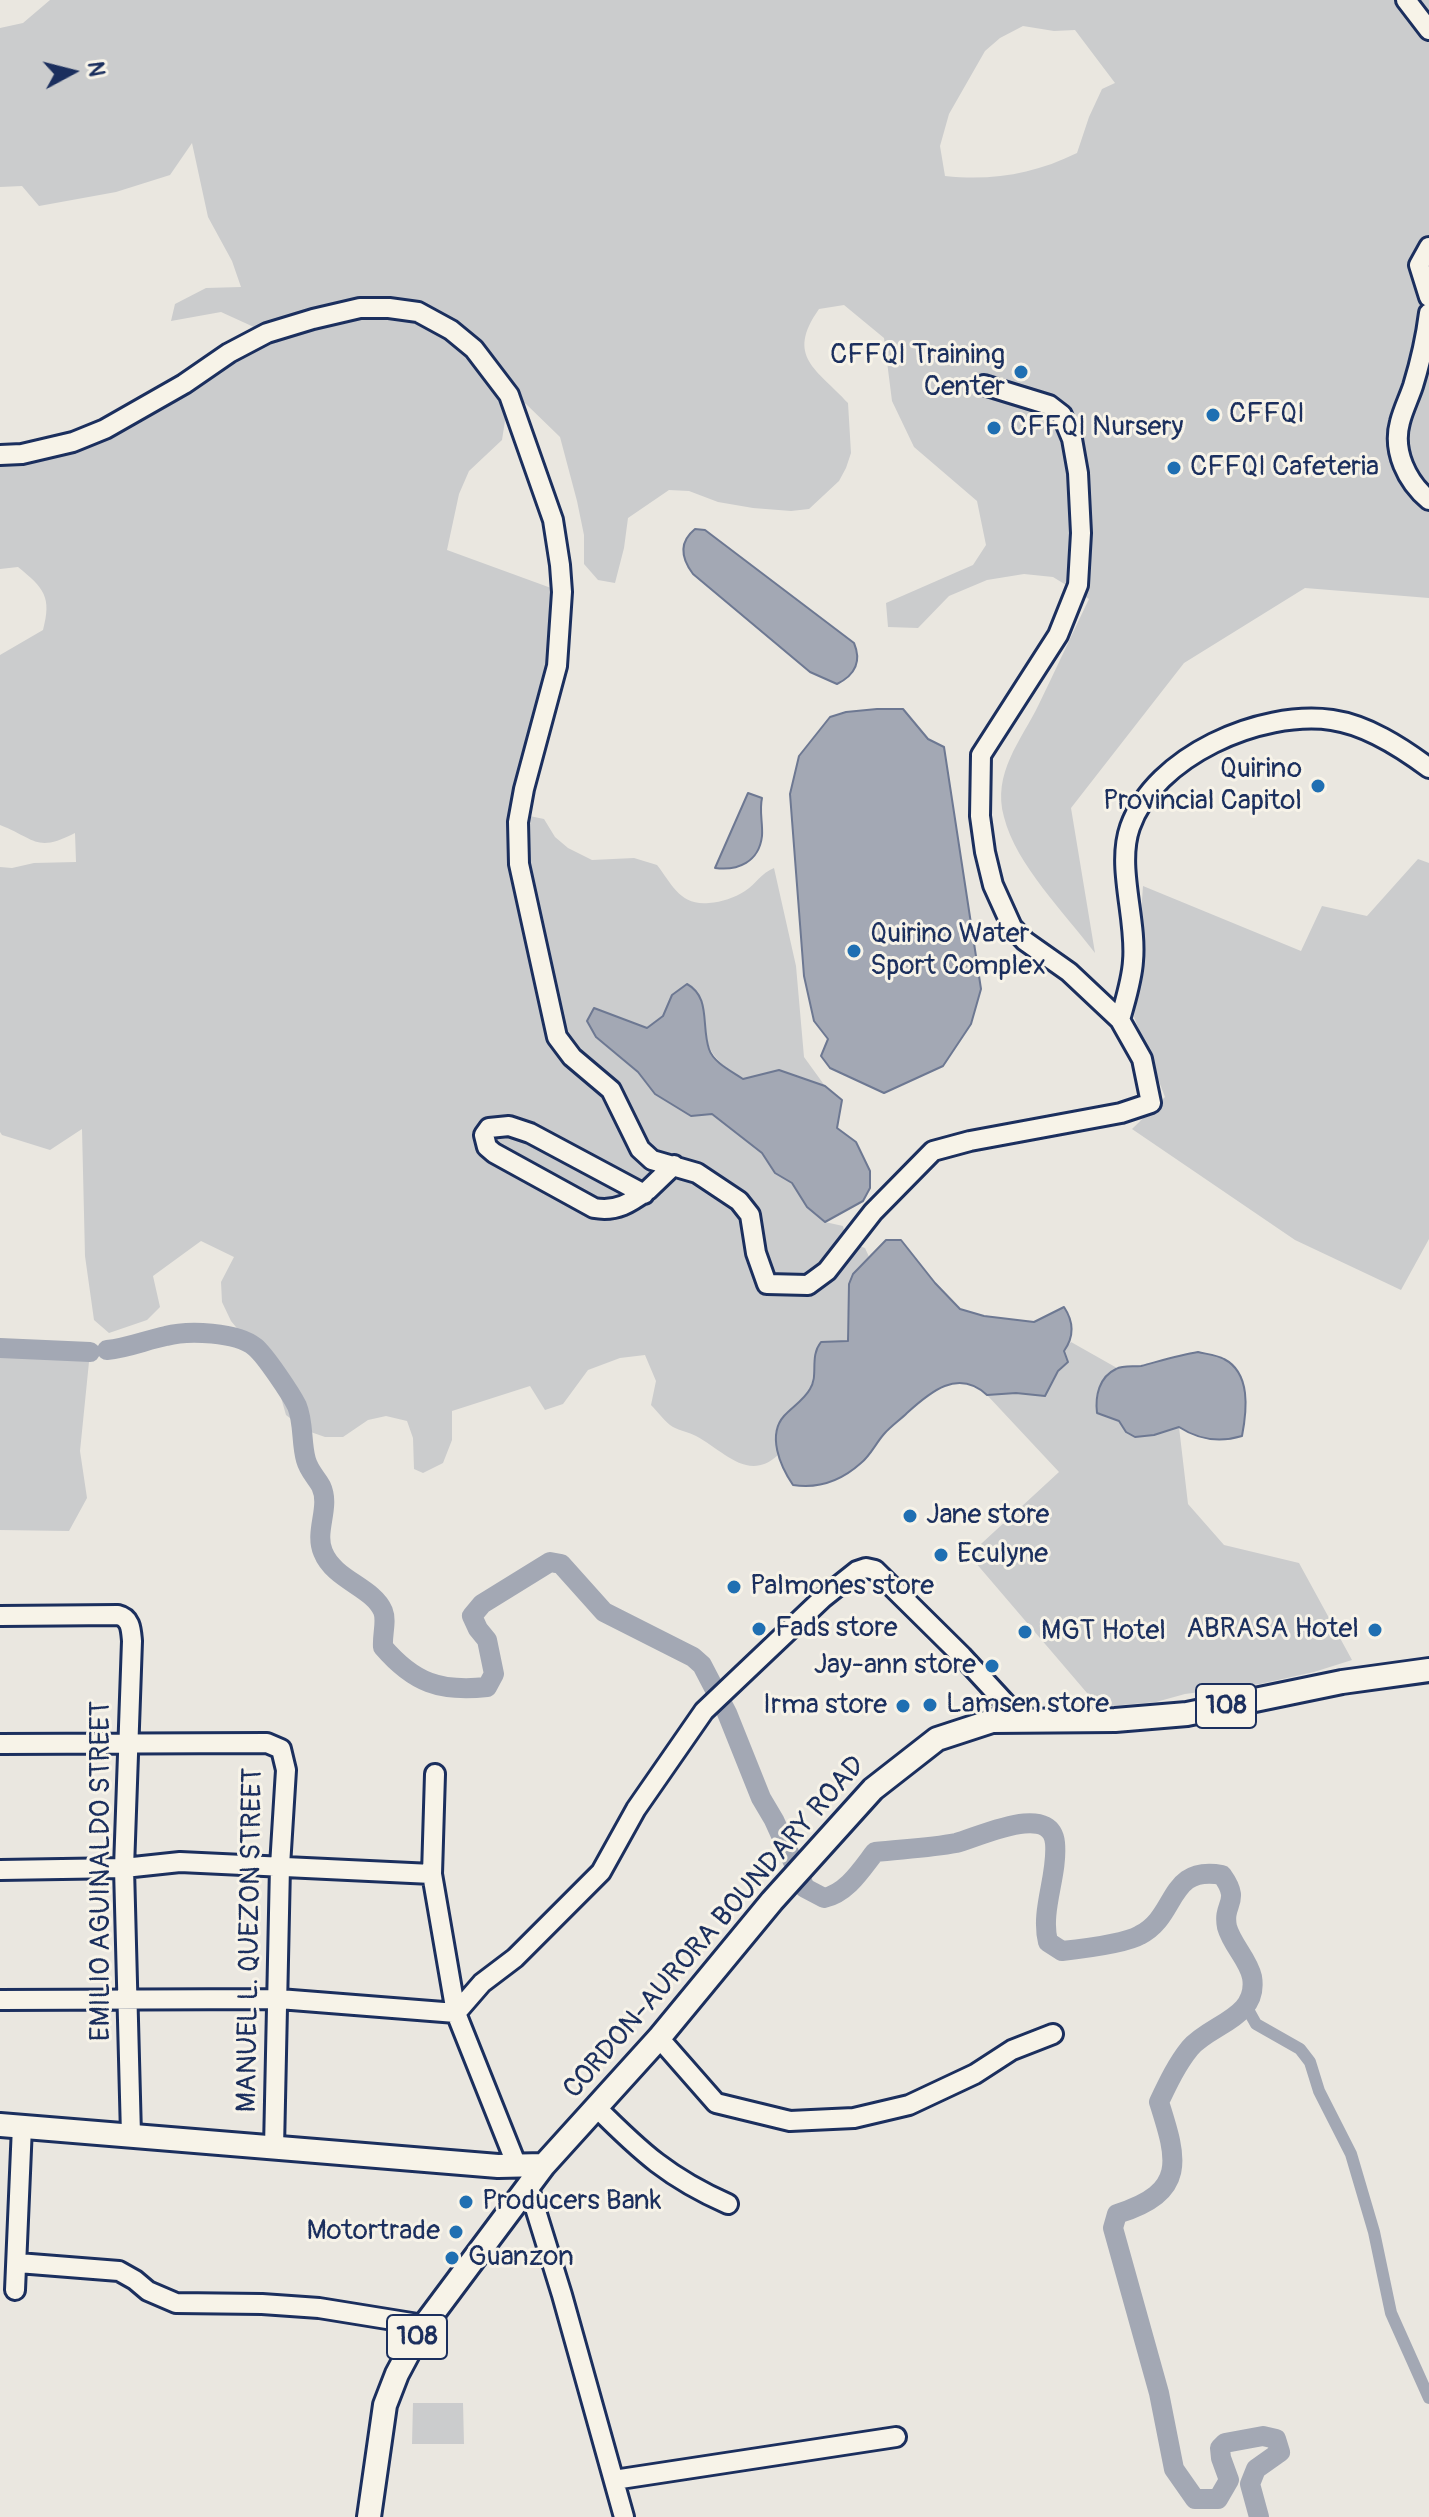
<!DOCTYPE html>
<html>
<head>
<meta charset="utf-8">
<style>
  body { margin:0 }
  #map { position:relative; width:1429px; height:2517px; overflow:hidden; background:#eae7e0; font-family:Pangolin,sans-serif }
  canvas { display:block }
  .north { position:absolute; left:32px; top:32px; width:80px; height:80px; -webkit-text-stroke:6px #f7f3e8; paint-order:stroke; rotate:83deg; font-size:22px; font-weight:700; line-height:32px; text-align:center; color:#1b2f5e }
  .north::after { content:''; display:block; margin:auto; width:28px; height:36px; background:#1b2f5e; clip-path:polygon(50% 0,100% 100%,50% 72%,0 100%) }
</style>
</head>
<body>
<div id="map">
<canvas width="1429" height="2517"></canvas>
<div class="north">N</div>
</div>
<script>
const context = document.querySelector('canvas').getContext('2d');
context.lineJoin = 'round';
function paint(path, color) { context.fillStyle = color; context.fill(path, 'evenodd'); }
function strokePath(path, color, width, dash) { context.strokeStyle = color; context.lineWidth = width; context.lineCap = dash ? 'butt' : 'round'; context.setLineDash(dash || []); context.stroke(path); }
function drawText(font, color, halo, rows, align = 'center') {
  context.font = font + ' Pangolin,sans-serif'; context.lineWidth = 6; context.setLineDash([]); context.textBaseline = 'middle'; context.strokeStyle = halo; context.fillStyle = color; for (const [text, x, y, turn = 0] of rows) {
    context.save(); context.translate(x, y); context.rotate((+turn || 0) * Math.PI / 180); context.textAlign = isNaN(turn) ? turn : align; if (halo) context.strokeText(text, 0, 0); context.fillText(text, 0, 0); context.restore();
  }
}
const green = new Path2D(`
  M50,0H1429V598L1305,588L1184,663L1071,808L1095,953C1065,913 1016,865 1004,817C992,773 1021,741 1039,704C1056,669 1072,634 1089,599L1053,577L1024,574L987,580L949,596L918,628L888,627L886,603L973,565L986,545L977,501L914,447L892,401L884,338L844,305L819,309C785,357 817,369 848,403L851,453L846,468L839,481L809,509L791,511L753,508L718,502L689,491L669,490L628,518L624,548L615,583L598,580L584,564V535L577,501L560,437L526,404L509,395L502,440L469,471L459,494L447,550L562,592L557,666L520,814L544,819L555,837L568,848L592,860L634,858L657,865C672,884 680,906 709,903C722,902 734,898 745,891C756,884 761,873 774,868L796,966L804,1057L825,1086L779,1070L742,1079C705,1054 705,1045 703,1002L672,995L663,1016L646,1028L594,1009L596,1038L638,1072L655,1094L691,1116L712,1113L762,1153L775,1173L793,1183L807,1207L825,1222L843,1226L847,1242L865,1248L870,1259L853,1274L849,1284L847,1341H831L813,1377L811,1389L783,1417L775,1432L778,1455C748,1483 723,1450 696,1436C689,1432 680,1431 673,1427C665,1422 658,1412 651,1405L656,1381L645,1355L620,1358L588,1370L563,1404L545,1410L530,1386L452,1411V1440L443,1463L423,1473L414,1469L413,1438L407,1421L386,1416L368,1420L343,1437H325L305,1430L286,1415L274,1373L231,1321L222,1302L221,1282L234,1257L201,1241L153,1276L160,1307L147,1320L109,1333L94,1320L85,1256L82,1129L50,1150L2,1135L0,1132V867L12,868L34,863L76,862L75,833C36,853 36,839 0,825V655L43,630C52,597 44,588 18,567L0,569V455L73,442L267,333L221,312L171,321L175,304L206,288L241,287L232,261L208,217L192,143L170,175L116,192L39,206L22,186L0,187V28L23,23ZM1023,26L1054,31L1075,30L1115,83L1102,89L1089,117L1077,153C1034,174 993,181 945,176L940,146L949,114L985,51L1000,38Z
  M1418,859L1429,863V1239L1401,1290L1295,1240L1132,1129L1165,1097L1134,1017L1143,886L1301,951L1322,906L1367,916Z
  M1071,1342L1117,1368L1102,1380L1097,1413L1119,1421L1126,1432L1168,1430L1179,1427L1188,1504L1224,1545L1299,1563L1352,1660L1314,1672L1260,1684L1185,1694L1156,1702L1099,1707L969,1555L1059,1472L987,1395L1016,1393L1045,1396L1059,1371L1068,1363L1063,1351Z
  M0,1348L90,1352L80,1451L87,1498L69,1531L0,1530Z
  M413,2403H463L464,2444H412Z`);
const water = new Path2D(`
  M695,529L705,530L854,643C862,662 855,675 837,684L810,672L693,574C681,558 679,542 695,529Z
  M877,709H903L928,739L944,747L981,989L971,1024L943,1066L884,1093L830,1068L821,1056L828,1039L814,1021L804,976L790,794L799,756L830,717L846,712Z
  M748,793L762,798C759,811 763,823 762,836C759,862 738,871 715,868Z
  M687,984C711,997 701,1026 709,1049C713,1062 731,1071 743,1079L779,1070L825,1086L842,1100L837,1128L856,1142L870,1171V1188L863,1201L825,1222L807,1207L792,1183L775,1173L762,1153L712,1114L691,1116L655,1094L638,1072L596,1037L587,1021L594,1008L647,1028L663,1016L672,995Z
  M886,1240H901L935,1283L960,1309L984,1316L1034,1322L1064,1307C1074,1322 1074,1337 1064,1351L1068,1362L1058,1371L1045,1396L1016,1393L987,1395C958,1368 930,1392 907,1413C900,1420 891,1426 884,1434C876,1443 870,1456 861,1463C841,1481 819,1489 793,1485C780,1466 767,1435 784,1416C792,1407 804,1400 810,1389C819,1375 809,1357 821,1342L848,1341L849,1284L853,1274Z
  M1198,1352C1206,1354 1217,1355 1224,1359C1251,1373 1247,1410 1242,1436C1219,1443 1199,1440 1179,1427L1154,1435L1135,1437L1126,1432L1119,1421L1097,1413C1095,1396 1099,1377 1116,1369C1123,1365 1133,1367 1141,1366C1160,1361 1179,1355 1198,1352Z`);
const canal = new Path2D(`
  M1246,2006L1256,2024L1300,2049L1310,2062L1319,2091L1351,2154L1374,2232L1391,2313L1429,2398`);
const river = new Path2D(`
  M0,1348L90,1352
  M107,1350C128,1348 146,1340 166,1336C188,1330 237,1332 255,1347C265,1355 291,1394 297,1406C304,1423 301,1443 306,1460C309,1471 316,1477 321,1486C331,1507 314,1531 323,1552C334,1580 373,1587 383,1611C387,1621 382,1635 383,1647C414,1683 440,1692 487,1687L494,1674L487,1640L478,1629L472,1616L482,1604L550,1562L561,1564L604,1612L693,1657L702,1665L727,1713L761,1798L774,1820L805,1888L824,1898C847,1893 861,1870 875,1852C902,1849 930,1848 956,1843C977,1838 1051,1801 1055,1843C1058,1876 1040,1910 1048,1942L1062,1951C1080,1949 1125,1944 1140,1935C1178,1916 1167,1865 1222,1875C1242,1903 1222,1902 1227,1927C1232,1945 1248,1959 1252,1977C1259,2018 1210,2024 1190,2048C1177,2064 1168,2083 1159,2102C1177,2159 1188,2192 1117,2214L1113,2228L1159,2393L1174,2469L1195,2499H1218L1229,2480L1221,2458L1220,2448L1225,2443L1263,2436L1276,2439L1280,2452L1256,2469L1250,2484L1259,2517`);
const minor = new Path2D(`
  M1406,0L1429,30
  M1429,247L1419,265L1429,297
  M1429,313C1426,337 1420,363 1413,386C1409,398 1403,410 1400,422C1392,451 1407,482 1429,500
  M984,385L1049,405L1062,415L1072,439L1078,473L1081,533L1078,585L1058,635L981,755L980,816L985,852L993,885L1012,927L1025,941L1069,972L1120,1020
  M0,455L22,454L73,442L105,429L184,384L229,353L267,333L313,319L360,308H389L418,312L451,330L474,349L509,395L553,520L560,565L562,592L557,666L524,789L518,822L519,864L557,1037L572,1057L611,1090L640,1149L652,1160L697,1173L739,1201L750,1215L756,1253L767,1284L808,1285L827,1271L873,1212L933,1151L970,1141L1121,1113L1151,1103L1142,1059L1120,1020C1125,1001 1132,980 1133,961C1137,919 1116,867 1130,827C1155,756 1260,710 1332,720C1367,725 1401,747 1429,768
  M644,1194L530,1133L509,1126L489,1128L484,1135L487,1147L494,1153L594,1208C617,1212 630,1203 648,1190L674,1165
  M0,1616L118,1615C131,1618 131,1630 132,1641L124,1868L131,2135
  M0,1744L267,1743L281,1749L286,1770L280,1866L274,2148
  M435,1774L432,1874L456,2013L517,2166
  M0,1870L124,1868L180,1862L432,1874
  M0,2000L279,1999L456,2013
  M456,2013L482,1983L515,1958L601,1872L636,1809L704,1711L823,1598L857,1571L866,1568L875,1570L962,1656L1021,1720
  M659,2038L716,2103L790,2121L854,2118L909,2105L975,2074L1012,2050L1053,2034
  M597,2108C641,2152 669,2178 728,2204
  M528,2185L562,2295L624,2517
  M18,2263L119,2271L135,2280L148,2291L176,2303L262,2304L319,2308L424,2325
  M15,2290L22,2126
  M614,2480L896,2437`);
const major = new Path2D(`
  M0,2125L498,2166L544,2165
  M369,2517L385,2405L397,2374L420,2331L544,2165L659,2038L772,1901L873,1789L937,1739L992,1721L1115,1720L1187,1714L1342,1682L1429,1670`);
const markers = [
  [1021,372,8,"#1f6fb2"],
  [1213,415,8,"#1f6fb2"],
  [994,428,8,"#1f6fb2"],
  [1174,468,8,"#1f6fb2"],
  [1318,786,8,"#1f6fb2"],
  [854,951,8,"#1f6fb2"],
  [910,1516,8,"#1f6fb2"],
  [941,1555,8,"#1f6fb2"],
  [734,1587,8,"#1f6fb2"],
  [759,1629,8,"#1f6fb2"],
  [1375,1630,8,"#1f6fb2"],
  [1025,1632,8,"#1f6fb2"],
  [992,1666,8,"#1f6fb2"],
  [930,1705,8,"#1f6fb2"],
  [903,1706,8,"#1f6fb2"],
  [466,2202,8,"#1f6fb2"],
  [456,2232,8,"#1f6fb2"],
  [452,2258,8,"#1f6fb2"]
];
const shields = [
  [1226,1706,60],
  [417,2337,60]
];
const shieldNames = [
  ["108",1226,1706],
  ["108",417,2337]
];
const poiNames = [
  ["CFFQI Training",1005,356,"right"],
  ["Center",1005,388,"right"],
  ["CFFQI",1229,415],
  ["CFFQI Nursery",1010,428],
  ["CFFQI Cafeteria",1190,468],
  ["Quirino",1302,770,"right"],
  ["Provincial Capitol",1302,802,"right"],
  ["Quirino Water",870,935],
  ["Sport Complex",870,967],
  ["Jane store",926,1516],
  ["Eculyne",957,1555],
  ["Palmones store",750,1587],
  ["Fads store",775,1629],
  ["ABRASA Hotel",1359,1630,"right"],
  ["MGT Hotel",1041,1632],
  ["Jay-ann store",976,1666,"right"],
  ["Lamsen store",946,1705],
  ["Irma store",887,1706,"right"],
  ["Producers Bank",482,2202],
  ["Motortrade",440,2232,"right"],
  ["Guanzon",468,2258]
];
const streetNames = [
  ["EMILIO AGUINALDO STREET",102,1871,-90],
  ["CORDON-AURORA BOUNDARY ROAD",715,1928,-49],
  ["MANUEL L. QUEZON STREET",251,1940,-89]
];
paint(green, '#cbcccd');
paint(water, '#a3a8b4');
strokePath(water, '#6d7892', 2);
strokePath(canal, '#a3a8b4', 12);
strokePath(river, '#a3a8b4', 20);
strokePath(minor, '#1b2f5e', 24);
strokePath(major, '#1b2f5e', 28);
strokePath(minor, '#f7f3e8', 18);
strokePath(major, '#f7f3e8', 22);
for (const [x, y, r, color] of markers) { const dot = new Path2D(); dot.arc(x, y, r, 0, 2 * Math.PI); context.fillStyle = color; context.fill(dot); strokePath(dot, '#f7f3e8', 3); }
for (const [x, y, w] of shields) { const box = new Path2D(); box.roundRect(x - w / 2, y - 22, w, 44, 6); context.fillStyle = '#f7f3e8'; context.fill(box); strokePath(box, '#1b2f5e', 2); }
drawText('bold 26px', '#1b2f5e', null, shieldNames);
drawText('28px', '#1b2f5e', '#f7f3e8', poiNames, 'left');
drawText('28px', '#1b2f5e', '#f7f3e8', streetNames);
</script>
</body>
</html>
